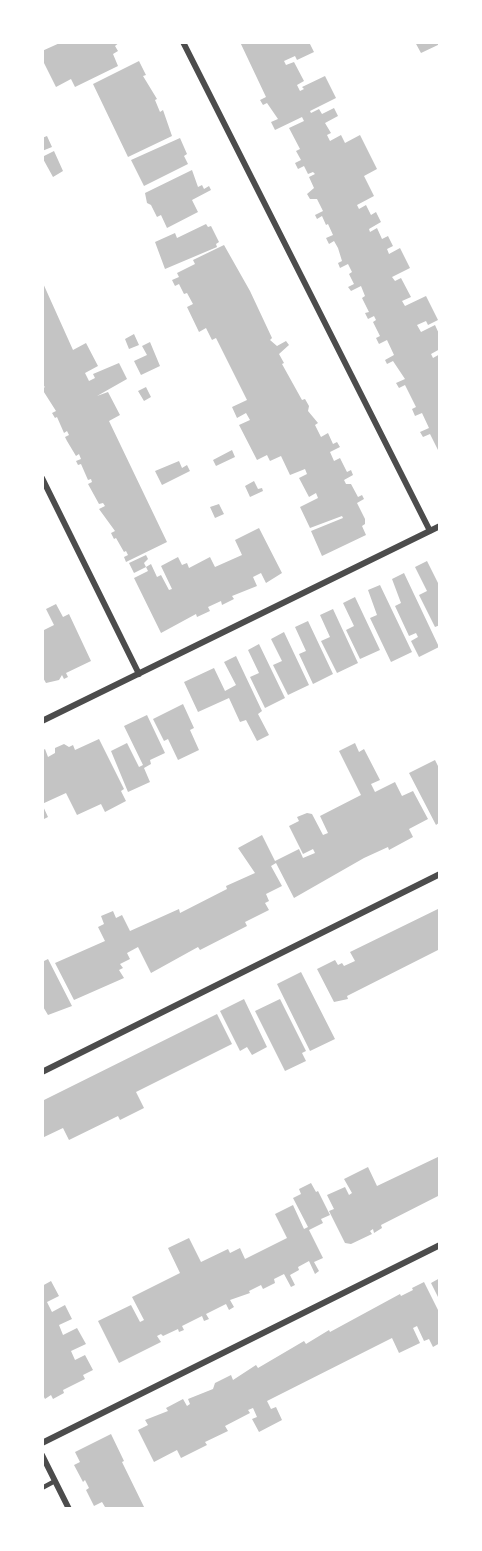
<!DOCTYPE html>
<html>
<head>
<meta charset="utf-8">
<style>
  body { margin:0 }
  #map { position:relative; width:482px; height:1551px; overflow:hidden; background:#fff; font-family:Ubuntu,sans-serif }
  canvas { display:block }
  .frame { position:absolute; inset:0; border:44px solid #fff; pointer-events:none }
</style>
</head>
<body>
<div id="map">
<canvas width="482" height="1551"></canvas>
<div class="frame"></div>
</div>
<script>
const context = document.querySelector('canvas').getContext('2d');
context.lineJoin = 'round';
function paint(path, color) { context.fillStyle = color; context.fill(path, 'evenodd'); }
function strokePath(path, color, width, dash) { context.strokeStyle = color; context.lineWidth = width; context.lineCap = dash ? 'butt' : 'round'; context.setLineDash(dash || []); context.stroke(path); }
const building = new Path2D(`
  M62,42H120L115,46L118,51L113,54L118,66L75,87L71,79L56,87L42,59V51Z
  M240,42H309L314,52L297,60L295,56L284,61L286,65L294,62L304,81L297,85L300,91L304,89L302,87L325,76L336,98L310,111L311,113L319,109L322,114L334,108L338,116L325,123L331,133L327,135L330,141L341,135L345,143L360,135L377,169L364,176L374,196L357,205L359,209L366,205L371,215L376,212L381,222L369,229L370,232L377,228L382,239L388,236L393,246L387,249L389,254L400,248L410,268L392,277L395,281L401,278L411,297L402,301L405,306L426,296L438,320L428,325L426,321L417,325L421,332L435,325L440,336V349L431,354L433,358L440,354V454L430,434L423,437L420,432L429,428L422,413L415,416L412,409L416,407L405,385L399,388L396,383L405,379L393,361L387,364L385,360L394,355L387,340L379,344L376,338L380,336L373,322L376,320L374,316L368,319L365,313L369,312L362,298L365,296L361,286L351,291L348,287L354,284L349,274L352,272L348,264L340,268L338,263L342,261L338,248L334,241L329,244L326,238L333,235L328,224L326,225L322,216L317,219L315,215L323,211L317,199H310L307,194L314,188L309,177L315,174L313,172L308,174L304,166L298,169L295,163L301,160L296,151L300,149L289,128L304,121L302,117L275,130L271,122L278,119L267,103L263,105L260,100L266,97Z
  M415,42H440V44L421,53Z
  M139,61L146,75L143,76L157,99L155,100L160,112L163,110L172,136L128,157L93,84Z
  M47,136L52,147L42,151V138Z
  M180,138L187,154L184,156L188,164L144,186L131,160Z
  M54,151L63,171L53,177L42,157Z
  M192,170L198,187L202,185L204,189L209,186L211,190L192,200L198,212L167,228L161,215L157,217L151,205L147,203L145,193Z
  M206,224L208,227L211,226L219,242L216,244L217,247L165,269L155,242L175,233L177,238Z
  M224,245L250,291L272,338L270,340L277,346L286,341L289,345L279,354L284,363L282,364L302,400L305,399L309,406L308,411L318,423L315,425L321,437L328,433L333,444L337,442L340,447L330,452L334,461L340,458L347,472L351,470L353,475L344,480L346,484H351L358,497L362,495L364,499L357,503L365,519V524L362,526L366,535L322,556L311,531L343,518L342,516L310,528L300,507L318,498L316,493L309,497L299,478L307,474L305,469L290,475L281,456L270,461L267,455L257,460L239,425L250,420L246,413L237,418L232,407L247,400L216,338L212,340L206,328L199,332L187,307L193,304L187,293L184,294L179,284L175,286L172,280L179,277L177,273L195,264L193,260Z
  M42,281L73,350L86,343L98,366L85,373L89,381L95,378L93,374L119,363L127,379L97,396L108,392L120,415L109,421L167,542L126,562L124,557L128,555L126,551L124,552L116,538L114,539L111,533L115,531L99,509L105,506L103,503L99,504L88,484L92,482L91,479L88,480L81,464L78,465L76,461L81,459L79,454L76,456L67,441L65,437L69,435L67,431L64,433L57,417L55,418L52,413L56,411L42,389L45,387L42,384Z
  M134,334L139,345L129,349L125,339Z
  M150,342L160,366L141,375L134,361L147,355L142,346Z
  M146,387L151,397L144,401L138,391Z
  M232,450L235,457L216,466L213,460Z
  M179,461L182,468L187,465L190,471L162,485L155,471Z
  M254,481L258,489L262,488L263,491L250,497L245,486Z
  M219,504L224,514L215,518L210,507Z
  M259,528L282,573L266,583L261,573L253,577L257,586L232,596L234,599L222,605L221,601L208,607L210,611L197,617L196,614L161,633L134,578L148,571L146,567L151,564L157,577L161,575L169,590L172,589L161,566L178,557L182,565L187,563L189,568L210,557L215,567L242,555L235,540Z
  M146,555L148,559L144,563L146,567L134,573L129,563Z
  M427,561L440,587V625L435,627L419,595L427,591L415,567Z
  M404,573L439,647L419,657L411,641L418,637L416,633L409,636L395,606L401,603L392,579Z
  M380,585L412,652L391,662L370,618L377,615L368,590Z
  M355,597L380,650L360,659L346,630L354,626L343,603Z
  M56,604L63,617L69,614L91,661L66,673L68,677L64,679L62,675L59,680L46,683L42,676V631L54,625L46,609Z
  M333,609L358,663L337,673L321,641L330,637L320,615Z
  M308,621L333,674L313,684L299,654L306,651L295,627Z
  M284,632L309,685L288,695L273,665L282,661L271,639Z
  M259,644L285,698L265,708L250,677L259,673L248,650Z
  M236,656L262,711L258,714L269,735L257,741L246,720L240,722L229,698L198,712L184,682L214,668L225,691L236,685L224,662Z
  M183,704L194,728L190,730L199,750L178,760L168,739L164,741L153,719Z
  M147,715L165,753L150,760L151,764L144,768L150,782L128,792L111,751L127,743L139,767L143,765L124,726Z
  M99,739L124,789L121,791L126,801L105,812L101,804L77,815L66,793L42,804L48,817L42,820V751L45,749L48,757L55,753V748L64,744L69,747L73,745L75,750Z
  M355,743L359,752L364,749L380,780L371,784L375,792L395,782L402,796L413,791L428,819L409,829L413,837L389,850L388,847L364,858L294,898L276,863L271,866L282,886L266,894L269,901L265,903L269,910L245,922L247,926L200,950L198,947L151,973L138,947L127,953L130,959L120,964L123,968L119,970L124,978L74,1000L55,963L105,941L98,927L104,924L101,916L113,911L116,918L122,915L130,931L179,909L180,913L227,889L226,886L255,873L238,848L262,835L275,861L299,849L303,858L315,853L313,849L303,854L289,826L299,821L297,817L307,813L312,814L323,835L328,833L320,816L361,795L339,751Z
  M435,760L440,770V822L436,825L409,773Z
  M440,908V949L347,996L348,999L334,1002L317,969L335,960L338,965L342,963L344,966L355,961L350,952Z
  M48,959L72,1006L48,1015L42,1005V962Z
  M301,972L335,1039L310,1051L277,984Z
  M244,999L267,1047L252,1055L247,1047L240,1051L220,1011Z
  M280,999L306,1051L302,1053L306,1061L285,1071L255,1011Z
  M217,1014L232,1044L136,1092L144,1108L120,1120L118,1116L69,1140L63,1128L42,1138V1101Z
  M440,1156V1195L381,1225L382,1228L374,1233L373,1229L370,1231L372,1234L351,1244L345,1243L329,1211L334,1209L327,1195L345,1187L349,1195L352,1193L344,1179L368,1167L377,1186Z
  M311,1183L316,1192L318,1191L330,1215L321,1219L323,1223L309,1230L323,1258L314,1262L319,1271L315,1274L309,1261L298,1267L299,1270L290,1275L295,1285L291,1287L284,1274L274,1279L275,1283L263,1289L261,1285L249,1291L250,1293L230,1300L234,1307L229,1310L226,1304L206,1314L209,1319L204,1321L202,1316L182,1326L184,1330L179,1332L178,1329L163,1336L161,1334L157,1336L161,1342L119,1363L98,1321L131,1305L140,1322L144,1320L132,1297L180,1273L168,1248L189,1238L201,1262L228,1249L230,1253L240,1248L245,1259L287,1238L275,1214L293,1205L304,1229L308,1227L293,1198L301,1194L299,1189Z
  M440,1278V1301L431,1283Z
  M51,1281L59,1296L47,1302L52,1312L65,1305L72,1319L59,1325L63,1335L77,1328L86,1344L71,1351L75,1360L85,1355L93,1370L83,1375L85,1379L63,1390L64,1393L53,1399L51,1395L45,1399L42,1393V1286Z
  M424,1282L440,1314V1343L433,1347L429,1339L424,1341L417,1326L413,1328L420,1343L399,1353L392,1338L267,1401L271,1409L276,1407L282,1420L259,1432L252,1419L257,1417L253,1408L248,1410L250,1413L225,1426L228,1431L205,1442L207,1445L181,1458L177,1450L154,1462L138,1430L148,1425L145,1420L168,1411L166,1408L183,1399L187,1406L190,1404L188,1399L213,1389L215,1383L231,1375L233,1380L256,1365L258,1368L304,1341L306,1344L329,1330L330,1332L400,1294L401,1296L413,1290L412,1288Z
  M111,1434L124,1461L122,1462L145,1509H100L105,1507L102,1502L94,1506L86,1490L89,1488L85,1480L83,1482L74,1465L80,1462L75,1452Z`);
const service = new Path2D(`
  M42,1488L55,1481`);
const minor = new Path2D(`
  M183,42L430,531
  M42,478L139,674
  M42,721L440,526
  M42,1072L440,874
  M42,1443L440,1245
  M42,1455L69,1509`);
paint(building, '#c4c4c4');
strokePath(service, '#4c4c4c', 4.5);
strokePath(minor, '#4c4c4c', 6);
</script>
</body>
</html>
